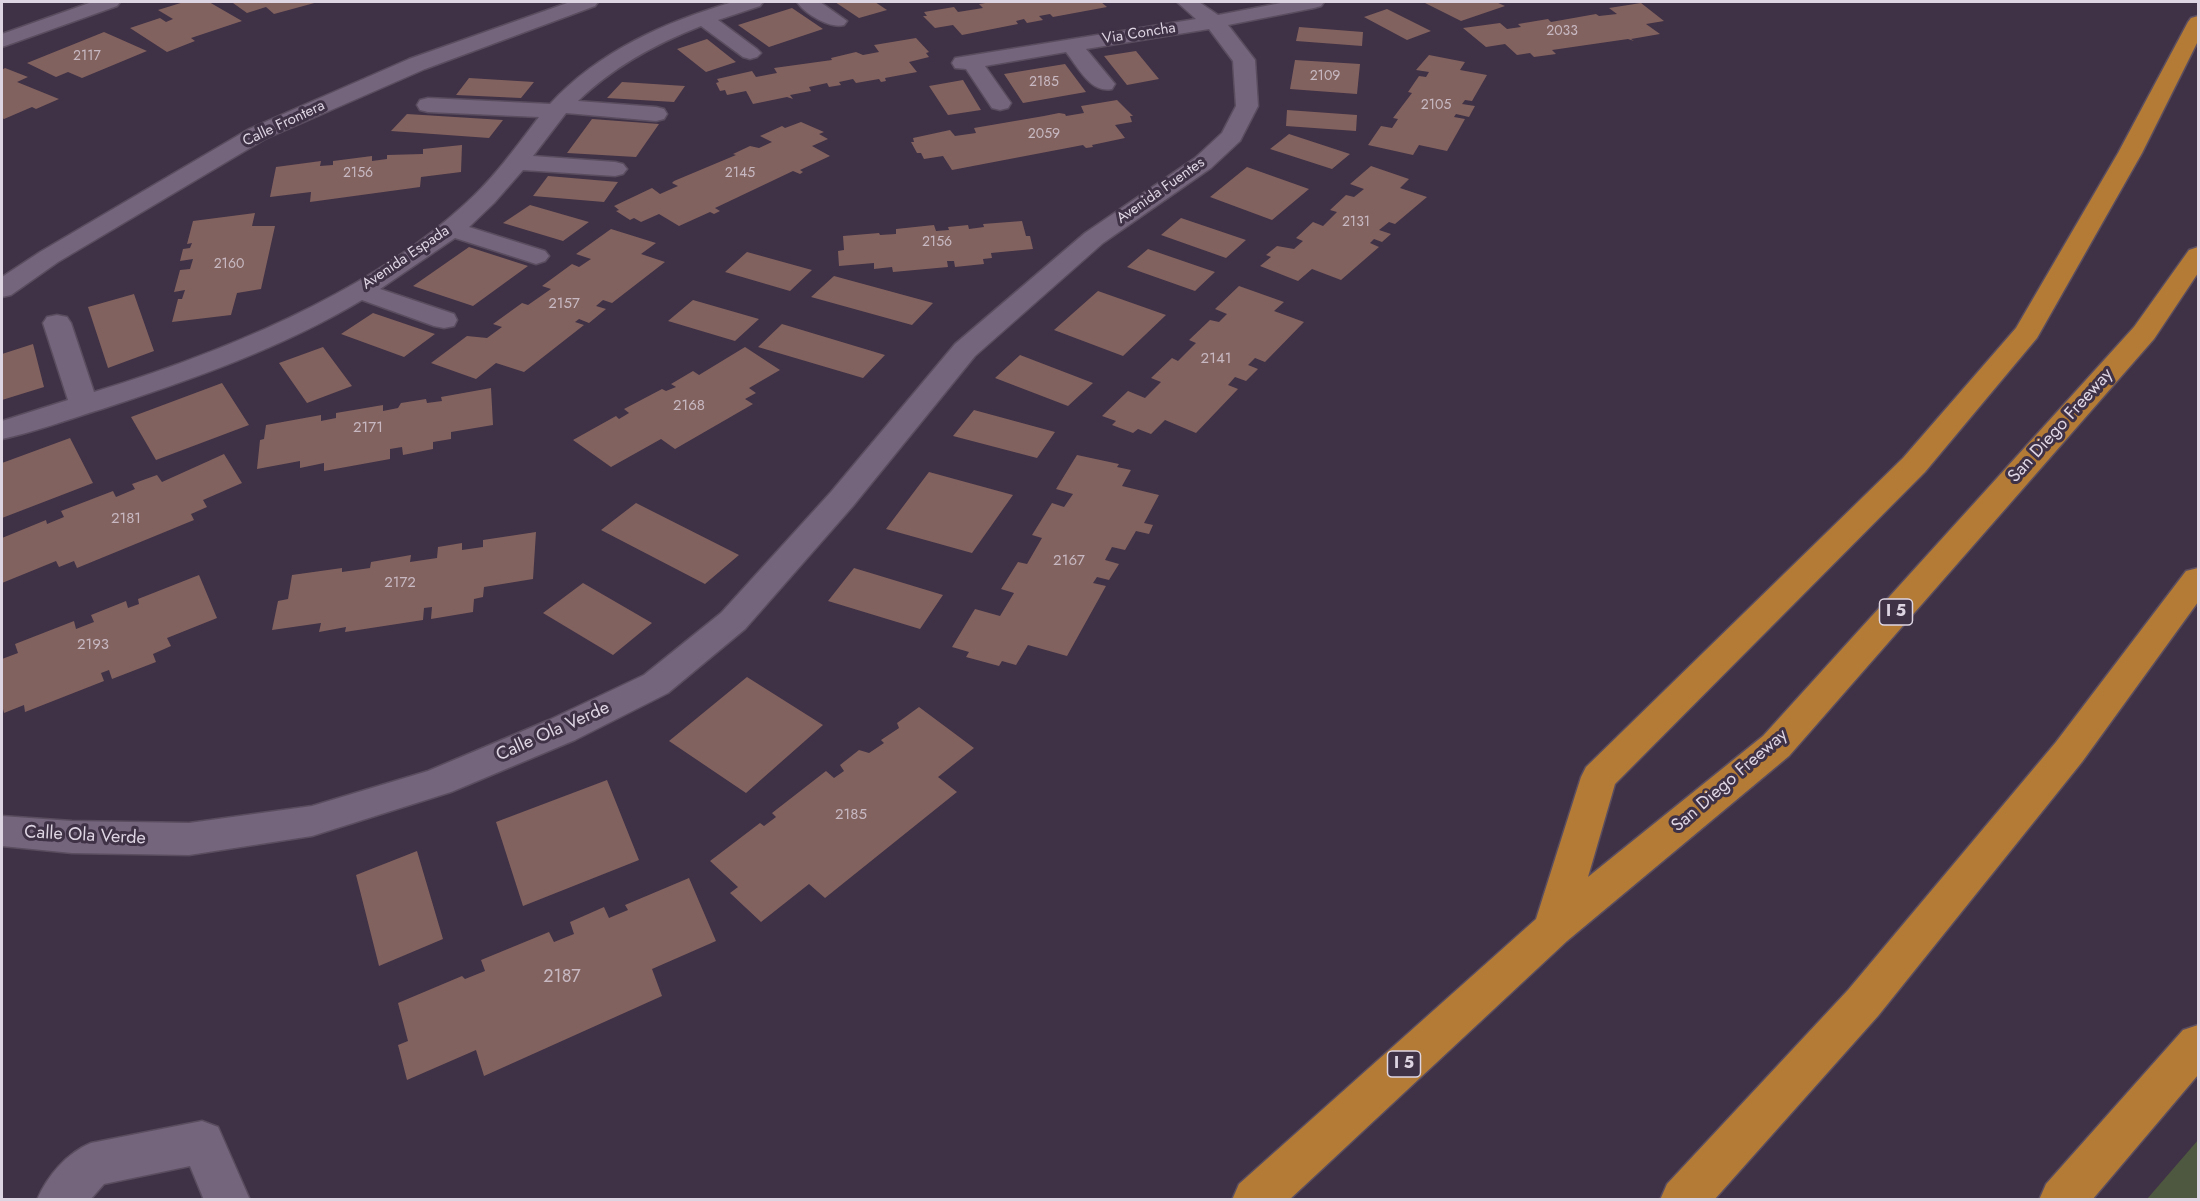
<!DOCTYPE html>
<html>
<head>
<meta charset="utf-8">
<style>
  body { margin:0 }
  #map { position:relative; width:2200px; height:1201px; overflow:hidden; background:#3f3146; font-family:Jost,sans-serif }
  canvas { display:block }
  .frame { position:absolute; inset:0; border:3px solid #ded5e3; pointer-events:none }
</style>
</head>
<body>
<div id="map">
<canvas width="2200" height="1201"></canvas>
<div class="frame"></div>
</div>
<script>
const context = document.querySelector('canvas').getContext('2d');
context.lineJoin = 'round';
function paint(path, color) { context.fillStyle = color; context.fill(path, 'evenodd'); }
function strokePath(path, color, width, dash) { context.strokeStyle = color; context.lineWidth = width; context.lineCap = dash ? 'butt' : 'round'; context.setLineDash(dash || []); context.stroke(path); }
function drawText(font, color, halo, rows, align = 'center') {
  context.font = font + ' Jost,sans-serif'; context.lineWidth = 6; context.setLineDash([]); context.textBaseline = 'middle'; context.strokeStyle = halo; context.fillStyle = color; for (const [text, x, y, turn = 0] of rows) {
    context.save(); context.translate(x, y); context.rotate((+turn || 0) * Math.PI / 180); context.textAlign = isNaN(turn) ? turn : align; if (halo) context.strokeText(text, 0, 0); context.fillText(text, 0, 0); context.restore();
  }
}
const green = new Path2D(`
  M2198,1140V1199H2147Z`);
const building = new Path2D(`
  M184,2H209L242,21L191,38L195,41L167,52L130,28L160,18L166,22L173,19L158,10Z
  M238,2H318L274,14L266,7L247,13L233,3Z
  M835,2H875L887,10L859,18Z
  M992,2H1101L1107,7L1053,17L1050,14L1039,16L1043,20L1027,23L1024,19L1016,21L1018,24L962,35L953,25L935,28L923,16H927L924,12L954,7L958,12L983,8L979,4Z
  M1423,2H1496L1505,6L1461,21Z
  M1641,3L1664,21L1646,24L1660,34L1631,39L1634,41L1628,39L1552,50L1556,54L1534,57L1530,53L1517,55L1505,44L1486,47L1463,28L1500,23L1507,29L1521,27L1518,24L1548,19L1551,22L1596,14L1599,16L1617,14L1609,8Z
  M792,8L823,29L769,47L738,25Z
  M1387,9L1431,31L1407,40L1364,17Z
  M1299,27L1363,32L1362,46L1296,41Z
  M104,32L147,51L82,78L68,72L56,77L27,63Z
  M916,38L929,52L926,53L929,57L909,62L917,72L885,78L886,81L881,82L879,79L856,83L853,79L839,82L841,85L829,87L827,83L809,87L811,91L790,95L793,99L787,97L753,104L746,91L727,95L725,90L720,91L716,83L719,82L717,79L752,71L756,77L777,73L774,68L832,60L831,58L856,52L863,55L879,52L874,45Z
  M707,39L736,62L706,72L677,49Z
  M1136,51L1159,79L1127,85L1104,56Z
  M1429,55L1465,62L1460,70L1487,75L1472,101L1465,100L1462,104L1475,106L1469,117L1456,114L1454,117L1465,119L1447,151L1419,145L1413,155L1368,145L1381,126L1392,128L1398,119L1393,118L1412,93L1408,92L1419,76L1426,77L1429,72L1416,70Z
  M1295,60L1360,64L1357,94L1290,89Z
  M1065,64L1086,92L1023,103L1004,74Z
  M5,68L28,77L17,82L59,99L36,109L32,107L4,119L2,118V70Z
  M469,78L534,82L521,98L456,95Z
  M963,80L981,110L948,115L929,86Z
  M622,82L685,86L674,102L607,98Z
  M1117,100L1133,116H1130L1132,122L1115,125L1125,138L1092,145L1093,147L1086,148L1083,145L952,170L943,156L924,159L921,153H917L911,142H914L913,138L950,130L955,136L976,133L974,128L1044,116L1059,113L1065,114L1066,116L1084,113L1081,106Z
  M1287,110L1357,115L1356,131L1286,126Z
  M407,114L503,120L489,138L391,131Z
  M592,119L659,124L636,157L567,153Z
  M801,122L824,132L819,134L828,139L812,146L830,156L800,170L803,172L800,174L793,171L715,208L720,211L714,214L710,212L679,226L659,214L641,222L634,218L630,220L616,211L619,210L614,206L652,188L660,194L678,186L672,183L674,181L736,155L733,154L750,146L759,148L772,142L760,136L782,126L785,128Z
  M1289,134L1350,154L1332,169L1270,149Z
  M462,145L461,172L421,177L420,187L310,202L311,192L270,197L276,167L321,161L320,166L333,165V161L372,156V161L387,159V155L423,154V149Z
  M1371,166L1409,179L1400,188L1427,197L1395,224L1389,222L1379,230L1391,234L1382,242L1374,239L1370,243L1379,247L1341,280L1312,269L1298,281L1260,266L1271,257L1266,255L1277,246L1294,249L1303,241L1296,238L1313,222L1323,226L1337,212L1330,210L1346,195L1354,197L1364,189L1350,184Z
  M1247,167L1309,189L1272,220L1210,197Z
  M548,176L618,182L604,202L533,196Z
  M530,205L589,222L563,241L503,223Z
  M255,213L252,226H275L261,289L237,293L231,315L172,322L178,299H182L185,290L174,292L180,270L190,269L193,259L180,261L183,249L190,248L192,243L187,244L193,221Z
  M1181,218L1246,240L1226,258L1161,235Z
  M1022,221L1026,236H1030L1033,249L991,253L992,258L983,259L984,264L955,267L954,261H947L948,267L893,272L892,267L874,269V263L839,266L838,251L844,250L843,236L879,233L880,235L896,234V229L934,225L936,231L949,230L948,227L968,225L969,229L984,227L983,224Z
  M611,229L656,243L641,254L665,262L612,303L603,300L596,306L606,309L589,323L579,319L575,322L584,325L524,372L496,363L476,379L431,363L467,336L487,338L502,327L493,324L522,303L528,305L551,289L542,286L572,264L579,267L591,259L576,254Z
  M469,247L528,266L473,306L413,286Z
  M1148,249L1215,272L1195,291L1127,267Z
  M747,252L812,270L790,291L725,272Z
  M834,276L933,303L912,325L811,297Z
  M1239,286L1284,302L1274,311L1304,322L1265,362L1255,358L1248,365L1258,369L1246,381L1235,377L1228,385L1238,389L1196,433L1165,420L1151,434L1138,429L1133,433L1112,425L1116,421L1102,416L1128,391L1145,398L1161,382L1151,378L1172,358L1178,361L1196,343L1189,340L1210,320L1219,322L1227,314L1215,309Z
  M1098,291L1166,315L1123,356L1054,330Z
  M134,294L154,351L108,368L88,307Z
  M693,300L759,319L735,341L668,321Z
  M373,313L435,334L404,357L341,334Z
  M782,324L885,355L863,378L758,347Z
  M33,344L44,387L2,400V354Z
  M323,347L352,386L307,403L279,363Z
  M745,347L780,370L749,388L756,393L745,399L753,404L675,449L661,439L611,467L573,440L616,416L619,419L629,413L624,409L662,389L666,391L676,387L671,384L693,371L699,375Z
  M1020,355L1093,383L1068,406L995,378Z
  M222,383L249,425L156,460L131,417Z
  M491,388L493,425L451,432V439L433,442V449L403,455L402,447L390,449V459L324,471V463L300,468V461L257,469L260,440L264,439L266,425L321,415V421L336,418V413L383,405V411L398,408L401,403L426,399L427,403L442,401L441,397Z
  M974,410L1055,432L1037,458L953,436Z
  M70,438L93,483L2,518V463Z
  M224,454L242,483L203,500L207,507L191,514L194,520L77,568L74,561L59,567L56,561L2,583V538L46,520L47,524L64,517L61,511L113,491L116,497L135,489L132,484L157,475L162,482Z
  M1077,455L1119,464L1117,467L1131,470L1122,486L1159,495L1144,523L1153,525L1149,534L1136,531L1125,550L1112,547L1105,560L1119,564L1109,580L1097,577L1093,583L1106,586L1067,656L1028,645L1016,665L1002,661L999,666L966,657L969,652L952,647L975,609L1000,616L1014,593L1001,589L1018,562L1027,564L1042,538L1032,535L1052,503L1064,507L1073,494L1056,489Z
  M929,472L1013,495L972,553L886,529Z
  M636,503L739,555L705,584L601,530Z
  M536,532L533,579L484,587L483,597L474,599L473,612L431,619L432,607L424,608L423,620L345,632L346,627L319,632L321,623L272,630L278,601L288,599L292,575L342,568V572L370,568L371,562L411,555L410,562L437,558L438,547L462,543V550L483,547V540Z
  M854,568L943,595L920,629L828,601Z
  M199,575L217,618L167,638L171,646L153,654L156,662L112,679L109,670L101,673L104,681L25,712L24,705L4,713L2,705V659L18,653L15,644L74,621L76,629L94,622L91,615L126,601L128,608L139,604L138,599Z
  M583,583L652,623L613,655L543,613Z
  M747,677L823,725L746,793L669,741Z
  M919,707L974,748L938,777L957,792L825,898L809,884L761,922L730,893L738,887L710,861L760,823L764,826L776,817L772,813L826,771L834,778L844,771L840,765L859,750L869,753L884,743L881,740L899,728L897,723Z
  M607,780L639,860L523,906L496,822Z
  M417,851L443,939L379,966L356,875Z
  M689,878L716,941L652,969L662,996L484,1076L476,1050L407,1080L398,1045L408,1041L398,1003L462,976L465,979L485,971L481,960L549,932L554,942L574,934L570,922L604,907L609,918L628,910L625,905Z`);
const minor = new Path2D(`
  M92,2H120L117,6L2,47V34Z
  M570,2H598L595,6L425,69L265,139L58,262L11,295L2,297V277L40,252L249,129L409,59Z
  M733,2H763L760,6L718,20L757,49L761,53L757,57L750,59L743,57L701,26C655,44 613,67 578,101L656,107L664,109L667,114L664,119L656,121L566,113L533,156L615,162L623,164L627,169L623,174L615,176L523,170L494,203L469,227L545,251L549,256L545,261L536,264L527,261L455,238L380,289L454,314L457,320L454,326L444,328L434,326L362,300C282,348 190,380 102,409C69,419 35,432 2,439V421L68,400L43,323L47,317L57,315L67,317L71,323L94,392C221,353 367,294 465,204C494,178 516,147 539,117L428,112L420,110L417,105L420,100L428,98L550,104C599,51 665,22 733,2Z
  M797,2H820L847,21L844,25C830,29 805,14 797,2Z
  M1177,2H1199L1218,15L1286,2H1324L1321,6L1314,8L1228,25L1255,60L1258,106L1240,141L1211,168L1103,243L975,356L853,506L745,629L668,693L575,740L451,792L312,836L189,855L72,853L2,846V816L72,821L189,823L312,806L428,771L549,720L644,675L721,613L831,492L955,344L1085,233L1195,158L1222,133L1236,106L1233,61L1209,29L1086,49L1115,84L1112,89C1091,94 1078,67 1066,52L985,66L1011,103L1008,108L1000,110L992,108L966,69L955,68L952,63L955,58L1196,19Z
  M202,1121L218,1127L250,1200H204L190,1166L104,1184L90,1200H37C47,1176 67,1153 91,1143Z`);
const highway = new Path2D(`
  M2198,16V41L2142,153L2037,338L1925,472L1615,784L1588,877L1763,736L2134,327L2189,250L2198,247V273L2154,339L1789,756L1567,941L1289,1200H1232L1239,1184L1536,919L1581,777L1586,767L1903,458L2016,328L2118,153L2188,22L2191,18Z
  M2198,568V602L2082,762L1878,1016L1714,1200H1660L1667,1184L1848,990L2056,742L2186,571Z
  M2198,1025V1075L2092,1200H2039L2046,1184L2183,1030Z`);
const farNumbernames = [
  ["2033",1562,32],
  ["2117",87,57],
  ["2109",1325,77],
  ["2185",1044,83],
  ["2105",1436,106],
  ["2059",1044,135],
  ["2156",358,174],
  ["2145",740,174],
  ["2131",1356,223],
  ["2156",937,243],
  ["2160",229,265]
];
const farStreetnames = [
  ["Via Concha",1139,34,-9],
  ["Calle Frontera",284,124,-25],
  ["Avenida Fuentes",1161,191,-35],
  ["Avenida Espada",406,258,-34]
];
const numberNames = [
  ["2157",564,304],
  ["2141",1216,359],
  ["2168",689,406],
  ["2171",368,428],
  ["2181",126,519],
  ["2167",1069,561],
  ["2172",400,583],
  ["2193",93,645],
  ["2185",851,815]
];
const shields = [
  [1896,612,33],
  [1404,1064,33]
];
const shieldNames = [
  ["I 5",1896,612],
  ["I 5",1404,1064]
];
const streetNames = [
  ["San Diego Freeway",2061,426,-48],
  ["Calle Ola Verde",553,732,-24],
  ["San Diego Freeway",1730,781,-41],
  ["Calle Ola Verde",85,836,3]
];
const nearNumbernames = [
  ["2187",562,978]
];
paint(green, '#4e573f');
paint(building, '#82625e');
strokePath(minor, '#5a4d5f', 3);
strokePath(highway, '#5a4d5f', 3);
paint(minor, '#74647c');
paint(highway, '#b37b35');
drawText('14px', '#c7b8c2', null, farNumbernames);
drawText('15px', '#ded5e3', '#3f3146', farStreetnames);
drawText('15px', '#c7b8c2', null, numberNames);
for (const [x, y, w] of shields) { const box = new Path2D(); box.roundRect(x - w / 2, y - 13, w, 26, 4.5); context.fillStyle = '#3f3146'; context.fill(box); strokePath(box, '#ded5e3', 1.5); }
drawText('bold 16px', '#ded5e3', null, shieldNames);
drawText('18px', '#ded5e3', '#3f3146', streetNames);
drawText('18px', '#c7b8c2', null, nearNumbernames);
</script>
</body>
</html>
